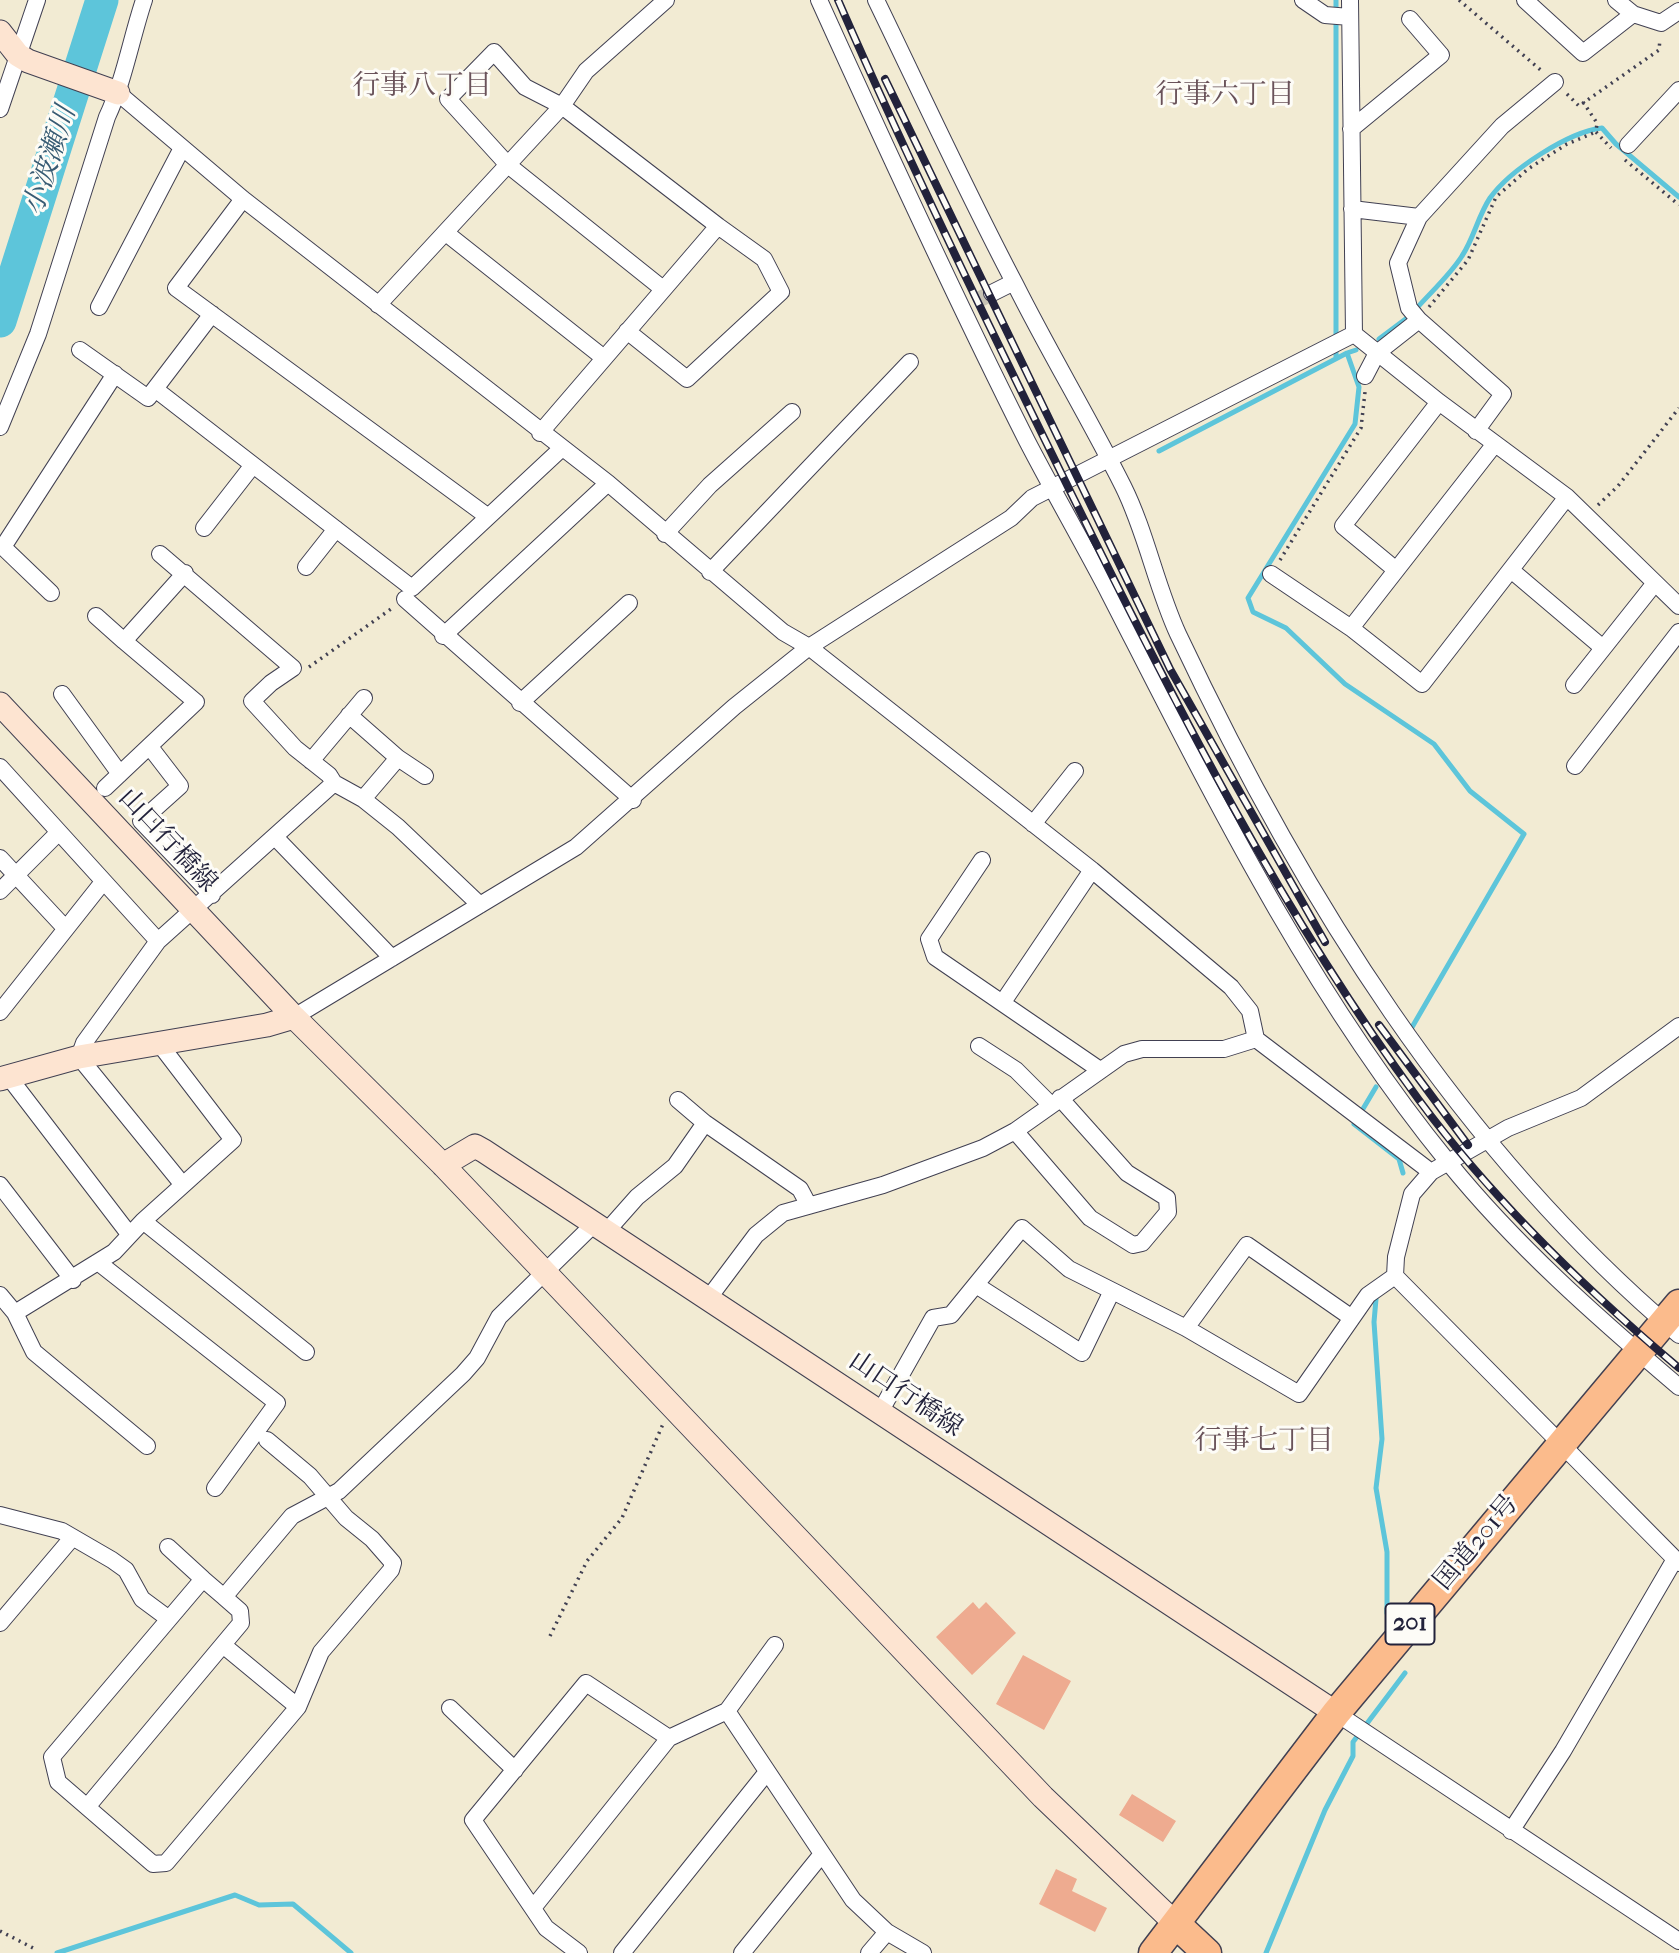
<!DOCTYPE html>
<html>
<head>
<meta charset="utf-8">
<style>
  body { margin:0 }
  canvas { display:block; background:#f2ebd3 }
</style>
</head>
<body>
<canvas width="1679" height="1953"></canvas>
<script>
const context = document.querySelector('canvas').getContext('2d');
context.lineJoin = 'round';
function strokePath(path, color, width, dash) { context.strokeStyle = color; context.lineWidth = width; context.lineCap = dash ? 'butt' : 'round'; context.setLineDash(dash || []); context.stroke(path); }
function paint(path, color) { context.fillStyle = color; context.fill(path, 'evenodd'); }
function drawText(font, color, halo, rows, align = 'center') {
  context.font = font + ' "IM FELL French Canon","Noto Serif JP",serif'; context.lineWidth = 6; context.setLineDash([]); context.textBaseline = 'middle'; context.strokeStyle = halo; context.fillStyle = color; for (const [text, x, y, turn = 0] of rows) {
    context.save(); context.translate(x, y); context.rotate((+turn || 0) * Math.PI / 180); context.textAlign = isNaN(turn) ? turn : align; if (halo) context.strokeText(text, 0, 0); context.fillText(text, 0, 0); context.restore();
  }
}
const stream = new Path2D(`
  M1336,0V358
  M1416,309C1431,292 1450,275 1462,256C1474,238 1478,216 1490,198C1510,170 1568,132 1602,128L1616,144L1679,197
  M1379,339L1407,318
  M1356,350L1347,353L1359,387L1355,424L1248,598L1253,612L1286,628L1345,684L1434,744L1470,791L1524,834L1411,1029
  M1159,451L1347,353
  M1376,1087L1354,1124L1399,1159L1403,1173
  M1376,1299L1374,1322L1382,1439L1376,1488L1387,1552V1613
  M57,1953L235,1895L259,1905L293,1904L351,1953
  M1266,1953L1325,1810L1353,1756V1742L1405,1673`);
const river = new Path2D(`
  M0,321L102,0`);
const building = new Path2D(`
  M973,1602L979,1609L986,1602L1016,1633L972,1675L936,1637Z
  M1023,1655L1071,1681L1044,1730L996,1704Z
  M1132,1794L1176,1821L1163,1842L1119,1815Z
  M1056,1869L1077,1879L1072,1891L1107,1908L1095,1932L1039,1904Z`);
const streetTunnel = new Path2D(`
  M974,302L992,293`);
const path = new Path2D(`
  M1459,0L1543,72
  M1567,94L1579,106L1659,50L1660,39
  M1583,102L1597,123L1596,132
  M1596,132L1611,148
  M1625,160L1679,205
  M1429,307L1468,260L1496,197L1528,169L1567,144L1596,132
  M1598,505L1618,486L1679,408
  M1280,560L1361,428L1365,392
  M309,667L391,609
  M550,1636L587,1561L622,1518L663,1424
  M0,1931L37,1950`);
const street = new Path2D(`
  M819,0C886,148 954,296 1027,441C1054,493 1083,543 1110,595C1211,792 1307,989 1448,1162C1516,1246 1597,1317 1679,1387
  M876,0C922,95 966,191 1015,284C1049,352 1089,418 1123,486C1146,532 1156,586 1178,634C1301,895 1457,1147 1679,1335
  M1303,0L1325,15L1350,17
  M1350,0L1354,334
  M1525,0L1583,53L1633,14
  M1616,0L1633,14L1661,23L1679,11
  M118,93L243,199L608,483L783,632L809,647L1092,870L1231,987L1250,1011L1256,1039L1431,1172
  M0,109L37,0
  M1351,129L1441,55L1410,19
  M1628,145L1679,90
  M243,199L176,288L487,516
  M1352,209L1419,217L1502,126L1555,82
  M1419,217L1398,263L1409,308L1419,320L1503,394L1476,431
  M446,233L604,358
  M992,293L1014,282
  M378,305L562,106L586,71L666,0
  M99,307L182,148
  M627,331L687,379L781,292L764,259L718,226
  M1354,334L1439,402L1567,497L1679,606
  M80,350L148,398L212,314
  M1365,376L1377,353L1419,320
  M155,389L412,588L561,449
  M0,427L38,334L107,117C124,81 131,39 144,0
  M540,433L718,226L562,106L525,87L494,52L448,99L508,165L663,289
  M204,528L253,465
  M665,534L710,485L792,412
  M160,554L293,668L271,683L252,701L295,748L329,775L334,783L363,799L398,827L480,905
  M306,567L336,529
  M1396,570L1343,526L1439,402
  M1511,570L1603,648
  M710,572L910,362
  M1271,574L1351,628L1422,684L1567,497
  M51,593L3,547L115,374
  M405,599L633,800
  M96,616L124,641
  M1351,628L1494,445
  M443,636L608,483
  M1574,685L1655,583
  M62,694L120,774
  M520,703L629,603
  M349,715L398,758L425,776
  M150,747L180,786L141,821L212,895
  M311,761L364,698
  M1575,766L1679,632
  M0,767L158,941
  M105,788L196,702L124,641L185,573
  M363,799L398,758
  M1033,824L1075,771
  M275,837L392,958
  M0,858L65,928
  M982,860L929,939L935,957L1100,1070
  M0,891L58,833
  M1003,1002L1092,870
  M0,1012L103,882
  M294,1017L576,847L734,707L809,647L1011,518L1032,498L1354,334
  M1679,1026L1581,1098L1508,1128L1431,1172L1412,1194L1396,1257L1395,1276L1679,1563
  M979,1046L1016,1070L1051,1105
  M8,1076L129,1234
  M678,1100L705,1123L800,1189L808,1204
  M1015,1131L1090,1218L1133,1245L1142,1243L1168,1212L1167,1198L1127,1173L1060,1098
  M0,1185L73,1280
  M183,1185L79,1057L84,1043L158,941L334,783
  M143,1221L306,1352
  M606,1232L637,1197L675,1166L705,1123
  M99,1263L277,1403L215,1488
  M976,1285L1082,1353L1111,1293
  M0,1295L15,1313L114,1252L143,1221L233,1140L158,1042
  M708,1299L756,1235L783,1213L883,1185L983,1148L1015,1131L1124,1054L1142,1049H1224L1256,1039
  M15,1313L34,1352L147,1446
  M1186,1328L1247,1245L1352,1318
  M880,1412L933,1318L951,1315L1022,1228L1069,1269L1186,1328L1299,1394L1368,1295L1395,1276
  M0,1515L62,1531L112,1560L126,1570L142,1599L169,1619
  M168,1547L203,1579
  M224,1597L203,1579L52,1757L58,1782L153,1864L166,1863L298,1707L321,1652L391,1570L393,1563L372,1539L346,1518L310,1476L267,1440
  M0,1623L72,1538
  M223,1645L298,1707
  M775,1645L727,1711L853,1900L887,1932
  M450,1708L515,1770
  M1336,1713L1679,1941
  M87,1807L241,1623L240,1611L224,1597L292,1516L339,1491L463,1374L477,1358L499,1317L594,1224
  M1511,1831L1563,1751L1675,1559
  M533,1908L669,1738L727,1711
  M579,1953L546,1928L473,1820L586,1683L669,1738
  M622,1953L767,1772
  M742,1953L822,1854
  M869,1953L887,1932L923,1953`);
const secondary = new Path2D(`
  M0,32L18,55L28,61L118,93
  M0,704L294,1017L443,1165L1043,1797L1176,1924
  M0,1079L79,1057L267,1025L294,1017
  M443,1165L475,1146L484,1151L1336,1713`);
const highway = new Path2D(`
  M1176,1924L1207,1953
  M1153,1953L1336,1713L1679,1304`);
const rail = new Path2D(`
  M838,0C911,167 991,330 1071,493C1174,702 1280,911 1419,1100C1493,1200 1584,1288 1679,1368
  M885,79L1170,669L1325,942
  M1379,1025L1468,1145`);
const shields = [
  [1410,1624,49]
];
const shieldNames = [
  ["201",1410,1624]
];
const streetNames = [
  ["山口行橋線",167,841,47],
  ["山口行橋線",905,1395,34],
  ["国道201号",1477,1543,-50]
];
const neighbourhoodNames = [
  ["行事八丁目",422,87],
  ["行事六丁目",1225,96],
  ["行事七丁目",1264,1442]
];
const waterNames = [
  ["小波瀬川",51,161,-72]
];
strokePath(stream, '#5dc5da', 5);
strokePath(river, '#5dc5da', 33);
paint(building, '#eeab90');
strokePath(streetTunnel, '#c8c3b5', 16, [16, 8]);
strokePath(street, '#414052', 18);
strokePath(secondary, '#414052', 25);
strokePath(highway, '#414052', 31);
strokePath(path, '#414052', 3.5, [2, 5]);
strokePath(street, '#fff', 16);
strokePath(secondary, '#fde4d1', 23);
strokePath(highway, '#fbbb8c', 28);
strokePath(rail, '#22223b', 8);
strokePath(rail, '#fdfcf7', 5, [16]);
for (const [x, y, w] of shields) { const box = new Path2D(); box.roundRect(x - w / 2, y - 20.5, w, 41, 5); context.fillStyle = '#fdfcf7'; context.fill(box); strokePath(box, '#22223b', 2); }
drawText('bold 24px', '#22223b', null, shieldNames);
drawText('26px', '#22223b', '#fdfcf7', streetNames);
drawText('28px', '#695259', '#fdfcf7', neighbourhoodNames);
drawText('italic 28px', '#375b73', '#fdfcf7', waterNames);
</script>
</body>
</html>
